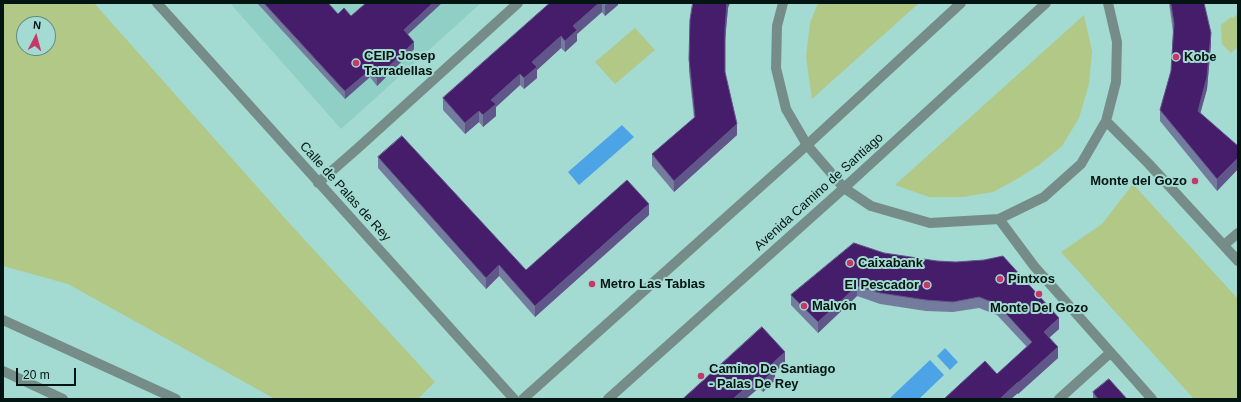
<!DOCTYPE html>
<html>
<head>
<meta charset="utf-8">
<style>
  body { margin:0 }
  #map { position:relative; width:1241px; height:402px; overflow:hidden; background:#a3dad1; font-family:Helvetica,sans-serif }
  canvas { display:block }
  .frame { position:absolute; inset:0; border:4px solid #021512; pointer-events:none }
  .north { position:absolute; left:16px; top:16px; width:40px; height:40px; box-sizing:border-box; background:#a3dad1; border:1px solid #638b85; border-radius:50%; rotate:6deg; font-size:11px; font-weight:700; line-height:16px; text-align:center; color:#021512 }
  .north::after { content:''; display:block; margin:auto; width:14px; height:18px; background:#c53869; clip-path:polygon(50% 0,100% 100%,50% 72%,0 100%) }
  .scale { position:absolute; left:16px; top:368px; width:60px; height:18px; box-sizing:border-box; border:2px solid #021512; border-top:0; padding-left:5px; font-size:12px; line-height:14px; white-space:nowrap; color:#021512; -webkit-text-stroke:3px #a3dad1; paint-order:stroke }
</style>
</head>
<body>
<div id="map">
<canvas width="1241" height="402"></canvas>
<div class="frame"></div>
<div class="north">N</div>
<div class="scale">20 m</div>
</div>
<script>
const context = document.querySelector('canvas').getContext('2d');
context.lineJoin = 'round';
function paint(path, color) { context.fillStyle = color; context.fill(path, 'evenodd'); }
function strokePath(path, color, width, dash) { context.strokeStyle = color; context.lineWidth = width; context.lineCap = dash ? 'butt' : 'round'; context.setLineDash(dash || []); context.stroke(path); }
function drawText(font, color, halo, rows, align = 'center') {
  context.font = font + ' Helvetica,sans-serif'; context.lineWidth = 4; context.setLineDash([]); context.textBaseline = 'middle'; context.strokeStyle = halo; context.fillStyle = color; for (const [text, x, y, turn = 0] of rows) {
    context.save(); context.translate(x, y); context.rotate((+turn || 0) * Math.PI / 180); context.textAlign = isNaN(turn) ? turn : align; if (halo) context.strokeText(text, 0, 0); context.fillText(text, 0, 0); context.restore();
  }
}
const built = new Path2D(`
  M230,3H481L341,129Z`);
const green = new Path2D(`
  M3,3H94L291,225L435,382L418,399H275L68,284L3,266ZM24,24H48V48H24Z
  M818,3H919L812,99L806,57L810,23Z
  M1238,14V47L1231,53L1222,44L1221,25L1231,17L1233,18Z
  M1084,15L1092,51L1089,84L1079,118L1062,146L1039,165L1017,179L993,192L963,197H929L895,185Z
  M635,28L655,50L615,84L595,62Z
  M1133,184L1238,299V399H1194L1061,252L1102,224Z`);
const water = new Path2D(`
  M622,125L634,137L579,185L568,172Z
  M945,348L958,362L950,370L937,356Z
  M930,360L944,375L919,399H889Z`);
const minor = new Path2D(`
  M157,3L514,399
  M783,3L777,26L776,68L786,109L807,145L844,188L871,206L930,223L999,219L1044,197L1081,164L1106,121L1116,82L1117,42L1108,3
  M1106,121L1148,163L1238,261
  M318,183L358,148L518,3
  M999,219L1034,266L1152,399
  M1224,245L1238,233
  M1059,399L1110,353`);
const tertiary = new Path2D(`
  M3,320L176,399
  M3,371L63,399
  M523,399L807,145L961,3
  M608,399L844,188L1046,3`);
const wall = new Path2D(`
  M257,3H328L338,14L351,16L408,34L414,49L377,86L370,77L345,99Z
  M550,3H618V5L605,16L602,12L577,34V41L565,52L561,48L537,70V78L524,89L520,85L496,107V116L483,127L479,122L465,134L443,110V98Z
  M1169,3H1204L1211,44L1207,89L1200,113L1238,146V169L1217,191L1160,121V110L1171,71L1173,32L1170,10Z
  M728,8L725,39V72L737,135L674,192L652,166V154L694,118L689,71V59Z
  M378,157L526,270L649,215L535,317L499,276L486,289L378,168Z
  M854,243L1059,329L1049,338L1058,358L1018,394L997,374L1027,347L997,315L979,308L953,312L926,311L880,304L857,296L818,333L791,305V295Z
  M785,363L775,372V380L763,392L759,388L683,399Z
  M1093,392L1127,399H1093Z`);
const shadedWall = new Path2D(`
  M433,3H442L404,38V30Z
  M599,3H602V12L577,34V41L565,52V41L573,26Z
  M608,3H618V5L605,16V5Z
  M727,3H730L728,8L725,41V29Z
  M1211,33V44L1207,89L1198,122V111Z
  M561,36V48L537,70V78L524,89V78L532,62Z
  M414,42V49L377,86V78Z
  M370,70V77L345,99V91Z
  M520,74V85L496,107V116L483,127V115L491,100Z
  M479,111V122L465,134V123Z
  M737,124V135L674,192V181Z
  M1238,158V169L1217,191V179Z
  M649,204V215L535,317V306Z
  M499,265V276L486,289V278Z
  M857,286V296L818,333V322Z
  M1059,318V329L1044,342V332Z
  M1058,347V358L1018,394V383Z
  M785,352V363L775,372V380L763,392V381L771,365Z
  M759,376V388L746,399H733Z
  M1018,382V393L1011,399H1000Z`);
const building = new Path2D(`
  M264,3H328L338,14L344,8L351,16L366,3H433L404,30L414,42L377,78L370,70L345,91Z
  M550,3H599L573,26L577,30L565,41L561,36L532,62L537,67L524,78L520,74L491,100L496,104L483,115L479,111L465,123L443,98Z
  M693,3H727L725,29V72L737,124L674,181L652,154L695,117L689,59L690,20Z
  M1171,3H1204L1211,33L1207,77L1198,111L1238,146V158L1217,179L1160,110L1171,71L1174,24Z
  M402,136L526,270L627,180L649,204L535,306L499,265L486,278L378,157Z
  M854,243L884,253L937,261L956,262L984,260L1003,256L1059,318L1044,332L1058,347L1018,383V382L1000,399H944L985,361L997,374L1032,342L997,304L979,297L953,302L926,300L880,293L857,286L818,322L791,295Z
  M762,327L785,352L771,365L775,369L763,381L759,376L733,399H683Z
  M1109,379L1127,399H1098L1093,392Z`);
const markers = [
  [1176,57,4,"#c53869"],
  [356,63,4,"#c53869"],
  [1195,181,4,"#c53869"],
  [850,263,4,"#c53869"],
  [1000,279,4,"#c53869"],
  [592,284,4,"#c53869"],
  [927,285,4,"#c53869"],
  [1039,294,4,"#c53869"],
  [804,306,4,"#c53869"],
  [701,376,4,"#c53869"]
];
const poiNames = [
  ["CEIP Josep",364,56],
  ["Tarradellas",364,71],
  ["Kobe",1184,57],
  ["Monte del Gozo",1187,181,"right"],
  ["Caixabank",858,263],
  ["Pintxos",1008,279],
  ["Metro Las Tablas",600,284],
  ["El Pescador",919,285,"right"],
  ["Malvón",812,306],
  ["Monte Del Gozo",1039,308,"center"],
  ["Camino De Santiago",709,369],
  ["- Palas De Rey",709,384]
];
const streetNames = [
  ["Calle de Palas de Rey",345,192,48],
  ["Avenida Camino de Santiago",819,192,-42]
];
paint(built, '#8fcfc5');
paint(green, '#b1c887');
paint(water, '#4ca4e7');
strokePath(minor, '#768c89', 10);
strokePath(tertiary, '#768c89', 10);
paint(wall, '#747c9e');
paint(shadedWall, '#615689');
paint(building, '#451d6a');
strokePath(building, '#615689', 1);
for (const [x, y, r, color] of markers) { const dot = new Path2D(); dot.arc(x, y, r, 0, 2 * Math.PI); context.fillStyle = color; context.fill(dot); strokePath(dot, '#a3dad1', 1.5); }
drawText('bold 13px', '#021512', '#a3dad1', poiNames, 'left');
drawText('13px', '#021512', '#a3dad1', streetNames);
</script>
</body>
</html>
